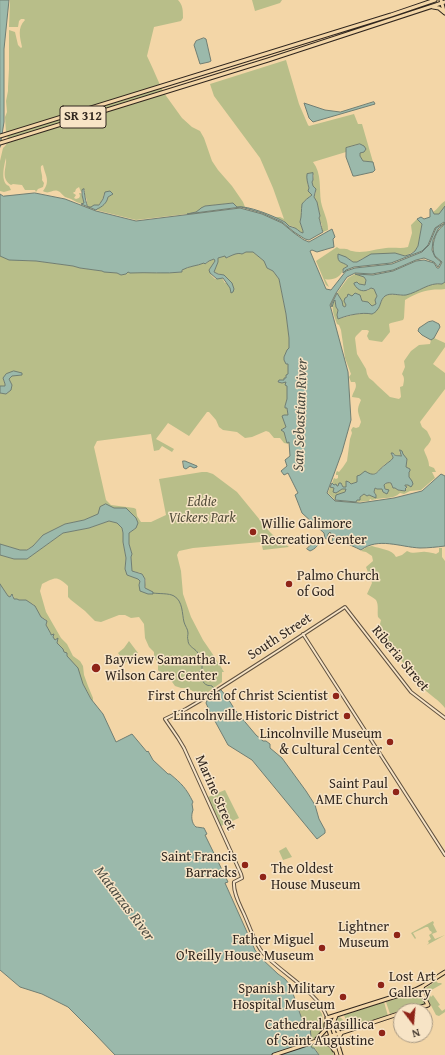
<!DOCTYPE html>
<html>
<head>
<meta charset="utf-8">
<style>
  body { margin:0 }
  #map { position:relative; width:445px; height:1055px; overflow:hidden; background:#f3d6a7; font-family:"Gentium Book Plus",serif }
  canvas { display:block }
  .north { position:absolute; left:393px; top:1003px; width:40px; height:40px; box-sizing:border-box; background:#f7e4c6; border:1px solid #a79883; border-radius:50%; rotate:164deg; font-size:11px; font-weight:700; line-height:16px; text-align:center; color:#30261e }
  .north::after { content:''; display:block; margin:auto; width:14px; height:18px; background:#8f2418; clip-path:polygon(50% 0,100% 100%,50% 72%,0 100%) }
</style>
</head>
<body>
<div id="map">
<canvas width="445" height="1055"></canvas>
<div class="north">N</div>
</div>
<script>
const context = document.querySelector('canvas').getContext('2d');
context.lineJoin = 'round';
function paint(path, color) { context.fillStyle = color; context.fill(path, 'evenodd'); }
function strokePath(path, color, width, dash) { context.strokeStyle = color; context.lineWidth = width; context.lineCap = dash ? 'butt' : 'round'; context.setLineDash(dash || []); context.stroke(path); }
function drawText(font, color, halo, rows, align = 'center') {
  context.font = font + ' "Gentium Book Plus",serif'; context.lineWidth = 3; context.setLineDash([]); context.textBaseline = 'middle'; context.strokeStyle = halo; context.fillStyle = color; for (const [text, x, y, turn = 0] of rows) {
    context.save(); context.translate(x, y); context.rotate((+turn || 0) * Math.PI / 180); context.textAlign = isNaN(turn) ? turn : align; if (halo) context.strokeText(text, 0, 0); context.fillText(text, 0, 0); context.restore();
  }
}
const green = new Path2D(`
  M10,0H178C183,5 183,11 183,18L181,21L154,27L147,56L153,69L160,85L6,133L5,117L7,112L6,101L8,91V87L9,69V30L15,32L18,45L21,48L22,47C20,37 17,28 25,20L24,19H21L19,21L18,27H9Z
  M252,0H282L280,3L255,11Z
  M286,60L299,104L308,125L309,126L354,114L358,124H362L373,162L363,161L359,154V144L346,148V152L313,162C322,174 319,188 321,202C323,212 328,219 328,230L323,232L322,231V225L319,218L320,216L317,202L314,197L316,192L315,188L313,186L312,182L313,180L314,175L309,173C307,179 307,183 309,188L308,191L312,195C308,198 305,200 302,204C301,210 302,216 300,222L303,231V233H300L294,227L288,225L284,221L275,217H280L284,219L273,188L260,158L214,96L210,84Z
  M161,87L163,91L8,139L7,135Z
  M164,93L182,118L192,127L200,131L204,138L212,161L218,170L232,186L243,202L245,207H237L233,203L205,206L196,212L187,214L136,220L96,210L97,209L105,202L109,196L112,195L104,194C103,202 97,209 88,207C87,205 87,203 87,202C87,197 83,195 85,190H84L81,192L79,187L76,189L75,192H74L73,193L76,195L74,198L76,199L79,198L80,196L79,193H81L84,203L82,204C78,203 75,201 71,199C69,198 67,198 65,197C62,195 61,192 58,191C52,189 49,195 43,191C51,181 45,175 43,165L41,166C40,171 43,175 42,180L44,183L43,187L38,189L36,192L35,190H25L22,185L13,184L11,185C0,178 7,168 6,158C4,165 0,183 9,186L11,190L4,192L0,191V161L3,148L5,146L8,142Z
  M445,201V206L440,214H434L433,212C438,209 440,204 445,201Z
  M417,219L422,224L418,246L415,251L405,256L395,253L363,258L357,262H353L346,257L345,264L348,266L343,269C342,277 332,281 325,279L329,287L326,285L316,261L337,247C340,250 342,248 346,249C348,249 350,251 352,251C363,254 375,249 386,248C394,247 401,249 408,247L412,233L411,225Z
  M250,251L253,252L264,261L267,268L273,271L279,279L286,314L289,338V348L284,357V360L288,364V374L286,377L287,378H284V380H279L278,383L286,382C289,389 288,399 285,406L287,408L288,415L286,427L282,429L284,432L287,443L289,442V444L284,443L280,438H274L269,432L266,431L252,437L245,438L237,432L223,430L219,427L216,420L209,412H207L189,436L168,423L156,439L174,449L172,452L162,446L159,450L154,451L151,434L97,441L94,447L106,500L111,505L134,508L136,509L137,516L141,522H151L166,515L159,479L202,472H207L213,474L237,492L269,531L274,536L289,547L263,550L261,542L193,548L179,551L177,555L181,571L183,594L191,617L203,640L216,659L224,672H222V682L201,697L188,688H181L175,686L170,679L167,678L164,679L158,670V663L154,656V652L149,647L145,638L144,624L139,617L131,618L125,615H119L101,622L95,621L85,611L71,600L68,597V586C56,575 55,578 42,584L40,591L46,612L61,638L67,644L73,656L80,661L83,666L84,675L88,686L93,698V702L83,684L76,667L67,656L66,653L64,652C61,647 57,645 56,639L54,640L53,637L54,635V634L51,635V634L46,625L47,623L45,619L41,617L33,604L18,600L17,599H14V596L11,595L10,597L8,596L0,584V555L14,559H27L63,533L89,528L109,521L117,523L122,528L123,533V542L126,558L125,569L127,575L138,579L140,581L139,585L146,589L145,585L146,580L141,573L132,571L131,557L132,554L129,544V533L136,528L125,508H114L84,520L65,524L43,535L33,546L26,550H20L0,544V393L6,394L11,389L12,385L9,379L12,376L22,375V373L3,379L5,384V386H0V256L23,261H36L73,266L80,268L117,273L121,275L126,274L128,272L173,273L182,272L183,269L204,263L205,264C208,263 211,259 215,260V261L209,270L211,275L215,279L222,278L225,283H232C229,281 227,276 223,275C219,273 217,274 214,272L218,262V258L225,256L227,258C231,256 237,252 242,254L246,252Z
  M355,274L364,277L366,280L365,285L359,284L358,282L354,283L367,291L371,288C378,290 377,298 376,305L372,306L365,301H362L361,297L354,294L352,296H347L344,301L346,305L345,306H343L341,299L339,298L337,293L348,278Z
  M445,282V289C440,290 436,289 431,290C422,291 413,295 405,300L404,318L403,320L391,323L389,324L390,332L382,342L369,340L367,336L369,331L367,330H362L356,336L355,338L357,354L366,369L367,374L369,378L373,381L378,386L390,397L399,399L401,397L400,387L403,386C404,381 405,378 402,374L405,367L404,361L411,351L419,345L430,344L431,340L434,338L445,343V347L433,364L445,373V389L420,422L422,427L427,431L431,439C430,444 426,446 424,450C426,456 429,460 429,466L434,468L436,472H432L435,478L421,490L410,491L404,494L400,493C393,500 380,497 372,500L370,499L369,501L356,502L357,500H360V497L364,494L367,496L369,495L374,497L376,494L374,492L375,488L377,489H382L383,492L385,493L387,490L384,487V485L387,483H391L392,487L401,491H405L407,487L405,485H408L409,471H410V469L406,467L407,459L399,451L401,456C397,454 396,458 393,453L391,454L393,457V458C390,462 386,463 383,466C375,475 376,475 363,473L358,477L357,482L351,484L348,481L346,487H343L342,484L337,486L332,483L334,478L336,479L338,478V475H336V473L337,471L339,472L343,467L347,461L350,439L352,433L351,430L353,427L356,428L359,427L361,422C358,411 356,411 361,400L359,398L352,397C353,391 358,388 355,382H351L349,377L351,374L345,358L341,330L339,325L337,324C334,315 330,308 335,299V300L336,307L338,310L337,315L338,319C349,316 361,312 372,314C375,311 379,308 380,304C382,301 382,298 385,296C391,292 397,296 403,295C417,293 429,282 442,284Z
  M330,487H334V491L336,493L338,491L344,488H346V491L341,494L335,500L328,493Z
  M372,546C380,549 392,549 396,557L402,555L407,551C414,555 420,551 426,552C429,552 433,553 436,554L439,552V548H442V557L445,561V708C439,700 431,696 424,689C425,676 416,674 407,668C404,665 403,663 401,660L402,654L400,650L392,649L389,648L383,637L380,624L381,620L378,617C377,612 379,605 376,600C374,598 370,596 367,594L372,583L366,567L373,561L372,556L366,552L361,551L367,547Z
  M129,641L138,653L125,663L118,653L124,648Z
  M225,790L239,818L221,826L208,797Z
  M286,847L292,857L283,860L279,851Z
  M433,921L434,923L433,924L437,932L432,934L435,939L445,935L427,945L429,943L428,941L431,939L429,935L432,933L431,931H430L428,927H426L413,933L416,938L415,939L411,933Z
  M436,981L438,983H441L442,984L428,992L431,997L433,995L440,1005L438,1006L442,1011L445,1009V1012L439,1016L436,1015L423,990Z
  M419,991L420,992L426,1003L425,1004L390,1014L386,1002Z
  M384,1002L388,1016L349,1028L344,1015Z
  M315,1003L322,1014L324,1028L317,1037L309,1041L308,1038L311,1037V1027L304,1025L299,1009Z
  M339,1017C344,1019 345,1023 344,1028L342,1030C336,1029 334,1023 337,1018Z
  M315,1044C327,1045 330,1043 334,1055H319L315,1048L312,1049L311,1045Z`);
const water = new Path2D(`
  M0,0H9L4,49V122L0,147Z
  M204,38L206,39L211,61L209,62L200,64L194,45L196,41Z
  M374,102L375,104L313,122L309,118L304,103L325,110L340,112Z
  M360,144L364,146L366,149L364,152L360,153V156L363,161L373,162L375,170L373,172L355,176H353L346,157V148Z
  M313,173V180L312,182L313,186L316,189L314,197L317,202L320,216L319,218C320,220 322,231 323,232L309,240L305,239L294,232L282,222L262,213L241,207L187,214L196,212L200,209L201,208L205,206L233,203L237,207C247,205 274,216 285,222C286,223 288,225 289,226C291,227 293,227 295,228C299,230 299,232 303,233V231L300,222C302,215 301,210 302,204C305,200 308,198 312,195L308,191L309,188C308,184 306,178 307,174Z
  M84,189C84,192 86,204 88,207H91L94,205H99L103,199L105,192L110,191L113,194L108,197C107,203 102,207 97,209L96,210L81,204L84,203L82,195V190Z
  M35,193L65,199L96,211L136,221L240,208L262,214L282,223L294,233L304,240L309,242L332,229L335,237L333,239L334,247L317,252L312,250L310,251L326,289L331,290L346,271L355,268L392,264L422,252L429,245L436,228L445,223L444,222L435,228L428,245L422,251L391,263L354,267L346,270L343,273V269L348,266C342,261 337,264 338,254L346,257L353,262H357L371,254L395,253L405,256L411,254L415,251L418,246L422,224L417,219L421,217L424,219L430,217V209L431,208L434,214H439L445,206V223L438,229L433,240L432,250L435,257L441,262L438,267L434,262L424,258L416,260L393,270L372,274L355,273L347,277L336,293L330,305L348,372L351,420L342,452L327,493L335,501L360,503L394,498L422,491L441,474L445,476V546C437,547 428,548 420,548C400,547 378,537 361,550C355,547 348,544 342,542C338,541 336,543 332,542L333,537L330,532L328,534L327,539L325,538L324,533L302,513L295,495L298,493L288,473L284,475L281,471L287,466L285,460L290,456L289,442L287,443L284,432L281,430L286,427L282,416L284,415H288L287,408H285V406L287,399V386L285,385L286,382L282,383L278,382L279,380H284V378H286V375L288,374V364H286L284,360V357L287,350L289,348V338L286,314L279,279L273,271L267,268L264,261L253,252H246L242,254C237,252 231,256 226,258L225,256L218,258V262L214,272L218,274L224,275L232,283L234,289L233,292L231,293L230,288L223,278L217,279L210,273L209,270L215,261L214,259L209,261L205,264L204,263C197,266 189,266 182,270V272C166,274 147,272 130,273L128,272L126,274L121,275L117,273L104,272L102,271L80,268L73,266L36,261L9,260L0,256V194L3,196Z
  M445,224V282L442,284C429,282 419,292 406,295C399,296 391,292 385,296C380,300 381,306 377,310C376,312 374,313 372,314C362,312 348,315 338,319L337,315L338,310L336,307L335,300L334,301L332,307L331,305L337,293L342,301L343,306L345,307L346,305L344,301L345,298L347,297L348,294L352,296L355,293L360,295L362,301L368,302L372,306L376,304L375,300L377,296L374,289L371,288C364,293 358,291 354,284V283L357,282L359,284L365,285L366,280L364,277L355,274L373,275L393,271L416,261L424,260L434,263L437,268H439L442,262C440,260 437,258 435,256C431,249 434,237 438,231C440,228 443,226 445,224Z
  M433,321L439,324L440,327L434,338L431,340L422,335L418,331L419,328L428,322Z
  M14,371L22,373V375L12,376L9,379L12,385L11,390L6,394L0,393V386H5V384L3,378L6,374Z
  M400,450L402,451L403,454L407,459L406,467L410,469V471L409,472V477L412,481L413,484L411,487L408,485H405V486L407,487L405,489L406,490L405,491L398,490L395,488H393L391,483C389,482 385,483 384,485L385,489L389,490L387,494L383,492L382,489H377L375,488L374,492L376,495V498L369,495L367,496L364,494L360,497V500H357L356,502L335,500L336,495L345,492L346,489H342L336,493L333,492L334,488L330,487L332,483L334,485L336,484L337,486H338L339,483H341L343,487H346V481L349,482L351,484L357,482V476L360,475L365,471C377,479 377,470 385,465C388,462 390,462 393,458V457L391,453H393C395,457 398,455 401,456Z
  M183,461H185L197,466V467L194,468L190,466L186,469L184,468Z
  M106,504L114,508H126L136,518L138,523L136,528L129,533V544L132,554L131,557L132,571L142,574L145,579V588L153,592V594H148L140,591L139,585L140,581L138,579L127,575L125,569L126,558L123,542V533L122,528L117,523L109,521L89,528L63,533L27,559H14L0,555V544L20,550H27L33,546L43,535L65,524L84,520L98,514L100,507Z
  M318,538L320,540C319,545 315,549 310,551L307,549Z
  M0,584L8,596L10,597L12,594L14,599H17L19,600H26L35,606L41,617L47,621L46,625L51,634V635L54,634L53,637L55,640L58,638L57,643L63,649L64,652L67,653V656L78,668L83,684L91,699L103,714L116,742L132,734L147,752L148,751L153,760L168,774H170C182,784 186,788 193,802L192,804L193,810C191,815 191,823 196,827C197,827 203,828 204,828L207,834L205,835L228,882L225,883L255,950L261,958L278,974L285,979L290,985L304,1025L310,1026L311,1037L308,1038L312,1048H314L319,1055H115L94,1033L68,1007L42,994L20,987L0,970Z
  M221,690L227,697L235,710L256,735L263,741H266L270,744V748L282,758L306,791L315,805L319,819L325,830V833L317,839L252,760L228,745L210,712L206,703L208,698Z`);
const stream = new Path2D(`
  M153,593C159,594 169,593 174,596C183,601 182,614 184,622C185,626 188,629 188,633C188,635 187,638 188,640C188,650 203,648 198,663L202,664V669L199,672C200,676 203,684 207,685C208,686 210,685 212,686L217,692`);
const tertiary = new Path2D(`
  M303,634L445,855
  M327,1017C318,992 281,973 263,953C255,944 249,925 244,914C240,905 233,893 234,882L242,878L241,874L184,748L178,738L165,719L186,709L203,699L281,649L345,607L411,692L445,718`);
const primary = new Path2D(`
  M441,0L444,11
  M433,7L439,8L445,13
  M0,136L391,15L435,0
  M0,143L268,60L445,2
  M408,1011L428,1005L421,991L423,986
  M336,1016C332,1023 334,1028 340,1033
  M327,1018L415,990L423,986L445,972
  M327,1018L331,1023L341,1055
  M327,1018V1024L337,1055
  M317,1039L326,1029V1024
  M340,1040L341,1042L345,1043L350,1041L352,1038
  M315,1042C324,1043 330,1041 334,1050
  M339,1043V1037L342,1032
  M274,1055L401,1013`);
const markers = [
  [253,532,4,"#8f2418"],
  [289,584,4,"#8f2418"],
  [96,668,5,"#8f2418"],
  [336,696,4,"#8f2418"],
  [347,716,4,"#8f2418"],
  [390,742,4,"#8f2418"],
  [396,792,4,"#8f2418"],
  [245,865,4,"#8f2418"],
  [263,877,4,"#8f2418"],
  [397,935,4,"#8f2418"],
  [322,948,4,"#8f2418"],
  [381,985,4,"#8f2418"],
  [343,997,4,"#8f2418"],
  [382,1033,4,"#8f2418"]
];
const shields = [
  [83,117,46]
];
const shieldNames = [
  ["SR 312",83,117]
];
const parkNames = [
  ["Eddie",202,502],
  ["Vickers Park",202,518]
];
const poiNames = [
  ["Willie Galimore",261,524,"left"],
  ["Recreation Center",261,540,"left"],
  ["Palmo Church",297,576,"left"],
  ["of God",297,592,"left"],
  ["Bayview Samantha R.",105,660,"left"],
  ["Wilson Care Center",105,676,"left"],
  ["First Church of Christ Scientist",328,696],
  ["Lincolnville Historic District",339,716],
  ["Lincolnville Museum",382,734],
  ["& Cultural Center",382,750],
  ["Saint Paul",388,784],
  ["AME Church",388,800],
  ["Saint Francis",237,857],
  ["Barracks",237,873],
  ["The Oldest",271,869,"left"],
  ["House Museum",271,885,"left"],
  ["Lightner",389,927],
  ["Museum",389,943],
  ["Father Miguel",314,940],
  ["O'Reilly House Museum",314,956],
  ["Lost Art",389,977,"left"],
  ["Gallery",389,993,"left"],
  ["Spanish Military",335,989],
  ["Hospital Museum",335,1005],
  ["Cathedral Basillica",374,1025],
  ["of Saint Augustine",374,1041]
];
const streetNames = [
  ["South Street",280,637,-33],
  ["Riberia Street",400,659,50],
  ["Marine Street",215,793,66]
];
const waterNames = [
  ["San Sebastian River",301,415,-88],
  ["Matanzas River",124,904,53]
];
paint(green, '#b8be89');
paint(water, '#9bb9ab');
strokePath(water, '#707e73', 1);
strokePath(stream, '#707e73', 1);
strokePath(tertiary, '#615240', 4);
strokePath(primary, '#30261e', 5);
strokePath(tertiary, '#f7e4c6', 2);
strokePath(primary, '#f3d6a7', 3);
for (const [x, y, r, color] of markers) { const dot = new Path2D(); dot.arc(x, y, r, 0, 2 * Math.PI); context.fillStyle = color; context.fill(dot); strokePath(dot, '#f7e4c6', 1.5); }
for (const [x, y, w] of shields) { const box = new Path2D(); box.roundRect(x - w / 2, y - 11, w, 22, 3); context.fillStyle = '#f7e4c6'; context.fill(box); strokePath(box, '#30261e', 1); }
drawText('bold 13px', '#30261e', null, shieldNames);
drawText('italic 14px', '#524c39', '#f7e4c6', parkNames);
drawText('14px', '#30261e', '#f7e4c6', poiNames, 'right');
drawText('14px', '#30261e', '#f7e4c6', streetNames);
drawText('italic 15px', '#4b4b41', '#f7e4c6', waterNames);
</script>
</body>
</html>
